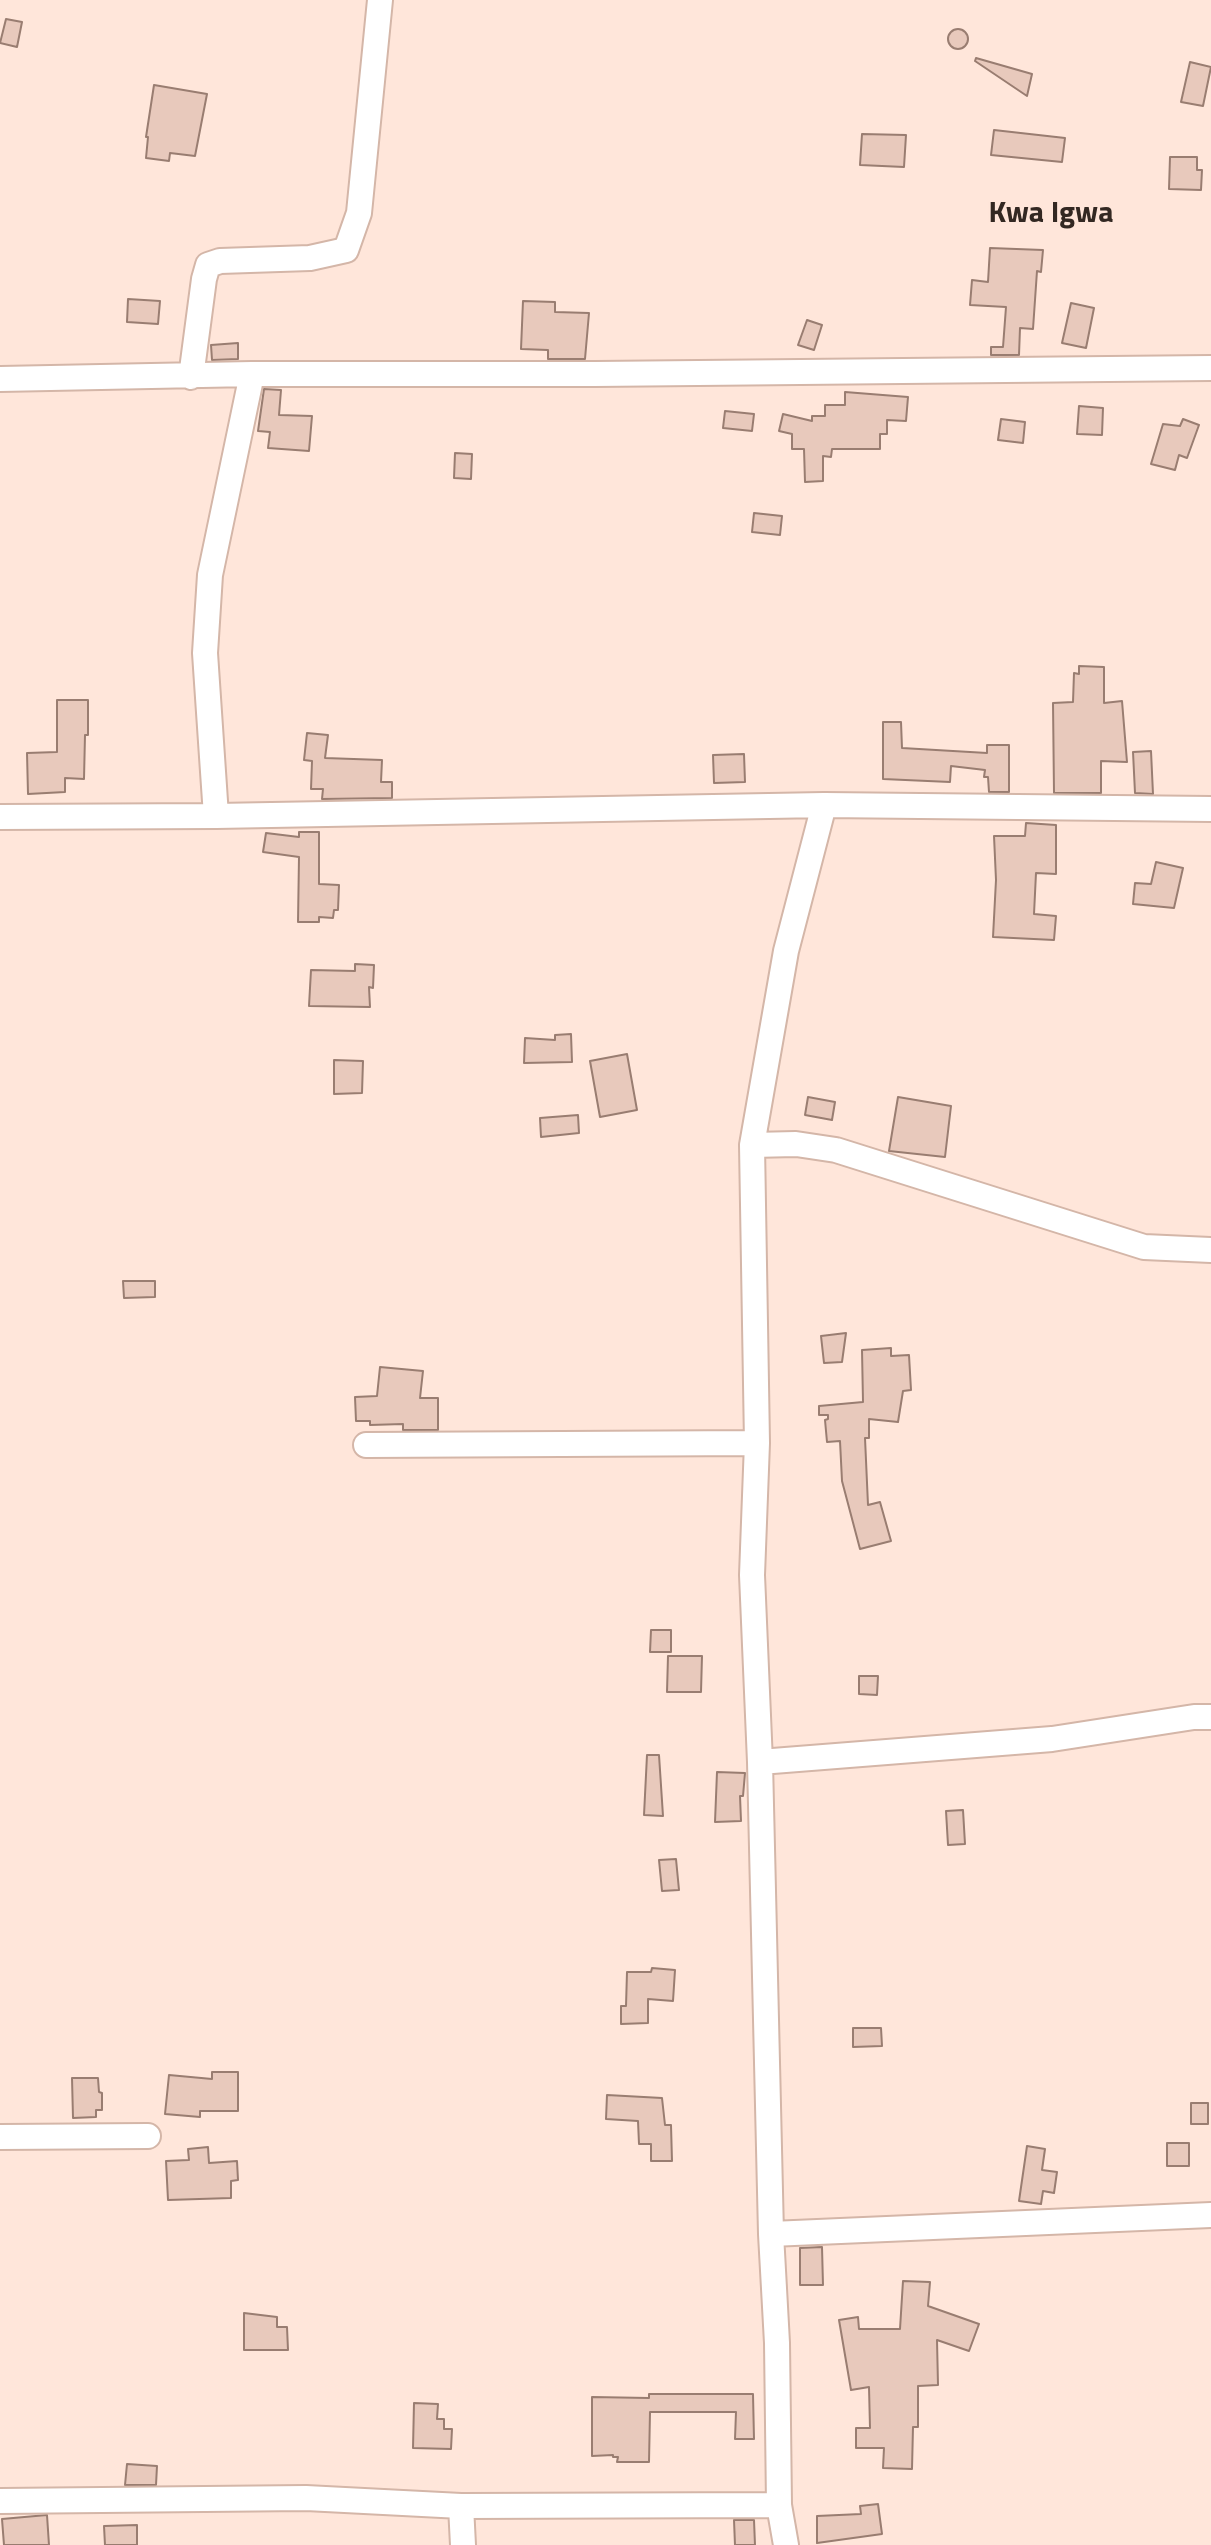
<!DOCTYPE html>
<html>
<head>
<meta charset="utf-8">
<style>
  body { margin:0 }
  canvas { display:block; background:#ffe6da }
</style>
</head>
<body>
<canvas width="1211" height="2545"></canvas>
<script>
const context = document.querySelector('canvas').getContext('2d');
context.lineJoin = 'round';
function paint(path, color) { context.fillStyle = color; context.fill(path, 'evenodd'); }
function strokePath(path, color, width, dash) { context.strokeStyle = color; context.lineWidth = width; context.lineCap = dash ? 'butt' : 'round'; context.setLineDash(dash || []); context.stroke(path); }
function drawText(font, color, halo, rows, align = 'center') {
  context.font = font + ' "Titillium Web",sans-serif'; context.lineWidth = 5; context.setLineDash([]); context.textBaseline = 'middle'; context.strokeStyle = halo; context.fillStyle = color; for (const [text, x, y, turn = 0] of rows) {
    context.save(); context.translate(x, y); context.rotate((+turn || 0) * Math.PI / 180); context.textAlign = isNaN(turn) ? turn : align; if (halo) context.strokeText(text, 0, 0); context.fillText(text, 0, 0); context.restore();
  }
}
const building = new Path2D(`
  M6,19L22,22L17,47L0,43Z
  M948 39a10 10 0 1 1 20 0a10 10 0 1 1-20 0Z
  M976,58L1032,74L1027,96L975,61Z
  M1190,62L1211,67L1203,106L1181,102Z
  M154,85L207,94L195,156L170,153L169,161L146,158L148,137H146Z
  M994,130L1065,138L1062,162L991,155Z
  M862,134L906,135L904,167L860,165Z
  M1170,157H1197V170H1202L1201,190L1169,189Z
  M990,248L1043,250L1041,272L1037,271L1033,329L1020,328L1019,355H991V347H1003L1006,307L970,305L972,280L988,282Z
  M128,299L160,301L158,324L127,322Z
  M523,301L555,302V312L589,313L585,359H548V350L521,349Z
  M1071,303L1094,308L1086,348L1062,343Z
  M807,320L822,325L814,350L798,345Z
  M238,343V359L212,360L211,345Z
  M264,389L281,390L279,415L312,416L309,451L268,448L270,432L258,431Z
  M845,392L908,397L906,421L887,420V434H880V449H832L831,457L823,456V481L805,482L804,449H792V434L779,431L783,414L812,421V416H825V405H845Z
  M1079,406L1103,408L1102,435L1077,434Z
  M725,411L754,414L752,431L723,428Z
  M1001,419L1025,422L1023,443L998,440Z
  M1183,419L1199,425L1187,458L1179,455L1175,470L1151,464L1163,424L1180,426Z
  M455,453L472,454L471,479L454,478Z
  M754,513L782,516L780,535L752,532Z
  M1079,666L1104,667V703L1122,701L1127,762L1101,761V793H1054L1053,703L1073,702L1074,673L1079,674Z
  M57,700H88V735H85L84,779L65,778V792L28,794L27,753L57,752Z
  M883,722H901L902,748L987,753V745H1009V792H989L988,777H984L985,770L951,766L950,782L883,779Z
  M307,733L328,735L325,758L382,760L381,782H392V798L322,799L323,789H311L312,761L304,760Z
  M1151,751L1153,794L1135,793L1133,752Z
  M744,754L745,782L714,783L713,755Z
  M1026,823L1056,825V874L1036,873L1034,914L1056,916L1054,940L993,937L996,880L994,836H1025Z
  M299,832H319V884L339,885L338,910H334L333,918L319,917V922H298L299,857L263,852L266,833L299,837Z
  M1156,862L1183,868L1174,908L1133,904L1135,883L1151,884Z
  M355,964L374,965L373,988L369,987L370,1007L309,1006L311,970L355,971Z
  M571,1034L572,1062L524,1063L525,1038L555,1040V1035Z
  M627,1054L637,1110L600,1117L590,1061Z
  M334,1060L363,1061L362,1093L334,1094Z
  M808,1097L835,1102L832,1120L805,1115Z
  M898,1097L951,1106L945,1157L889,1151Z
  M578,1115L579,1133L541,1137L540,1118Z
  M123,1281H155V1297L124,1298Z
  M846,1333L842,1362L824,1363L821,1336Z
  M891,1348V1356L909,1355L911,1390L903,1391L898,1422L869,1419V1438H865L868,1505L880,1502L891,1541L860,1549L842,1481L840,1441L827,1442L825,1420L828,1419V1415H819V1406L863,1402L862,1350Z
  M380,1367L423,1371L420,1398H438V1430H403V1424L370,1425V1421H356L355,1397L377,1396Z
  M651,1630H671V1652H650Z
  M668,1656H702L701,1692H667Z
  M859,1676H878L877,1695L859,1694Z
  M647,1755H659L663,1816L644,1815Z
  M717,1772L745,1773L743,1796H740L741,1821L715,1822Z
  M963,1810L965,1844L948,1845L946,1811Z
  M676,1859L679,1890L662,1891L659,1860Z
  M652,1968L675,1970L673,2001L648,1999V2023L621,2024V2006H626L627,1972H651Z
  M853,2028H881L882,2046L853,2047Z
  M212,2072H238V2111H200V2117L165,2114L169,2075L212,2079Z
  M72,2078H98L99,2092L102,2093V2110H96V2117L73,2118Z
  M607,2095L662,2098L665,2125H671L672,2161H651V2144H639L638,2121L606,2119Z
  M1191,2103H1208V2124H1191Z
  M1167,2143H1189V2166H1167Z
  M1027,2146L1045,2149L1042,2170L1057,2172L1054,2193L1043,2191L1041,2204L1019,2201Z
  M208,2147L209,2163L237,2161L238,2180L231,2181V2198L168,2200L166,2161L189,2160L188,2149Z
  M822,2247L823,2285H800V2248Z
  M903,2281L930,2282L928,2306L979,2324L969,2351L937,2340L938,2385L918,2386V2427H913L912,2469L883,2468L884,2448H856V2428H870L869,2387L851,2390L839,2320L858,2317L859,2329H900Z
  M244,2313L277,2317V2327H287L288,2350H244Z
  M649,2394H753L754,2439H735L736,2412H650L649,2462H617L618,2457H613V2455L592,2456V2397L649,2398Z
  M414,2403L438,2404L437,2419H444V2429H452L451,2449L413,2448Z
  M127,2464L157,2466L156,2485H125Z
  M878,2504L882,2534L817,2543V2516L861,2514L860,2506Z
  M47,2515L49,2545H4L2,2519Z
  M734,2520H754L755,2545H735Z
  M137,2525V2545H105L104,2526Z`);
const street = new Path2D(`
  M191,377L204,279L208,265L220,261L310,258L346,250L359,213L380,0
  M0,379L252,374H595L1211,368
  M216,816L205,653L210,575L252,374
  M0,817L216,816L824,805L1211,809
  M752,1145L796,1144L836,1150L1144,1247L1211,1250
  M366,1445L757,1443
  M760,1762L1052,1739L1194,1717H1211
  M0,2137L148,2136
  M771,2234L1211,2215
  M0,2501L306,2498L461,2506L779,2505
  M461,2506L463,2545
  M786,2545L779,2505L777,2343L771,2234L760,1762L752,1575L757,1443L752,1145L786,951L824,805`);
const quarterNames = [
  ["Kwa Igwa",1051,215]
];
paint(building, '#e8c9bc');
strokePath(building, '#997d71', 2);
strokePath(street, '#d4b6a8', 28);
strokePath(street, '#fff', 24);
drawText('bold 30px', '#332822', '#ffe6da', quarterNames);
</script>
</body>
</html>
